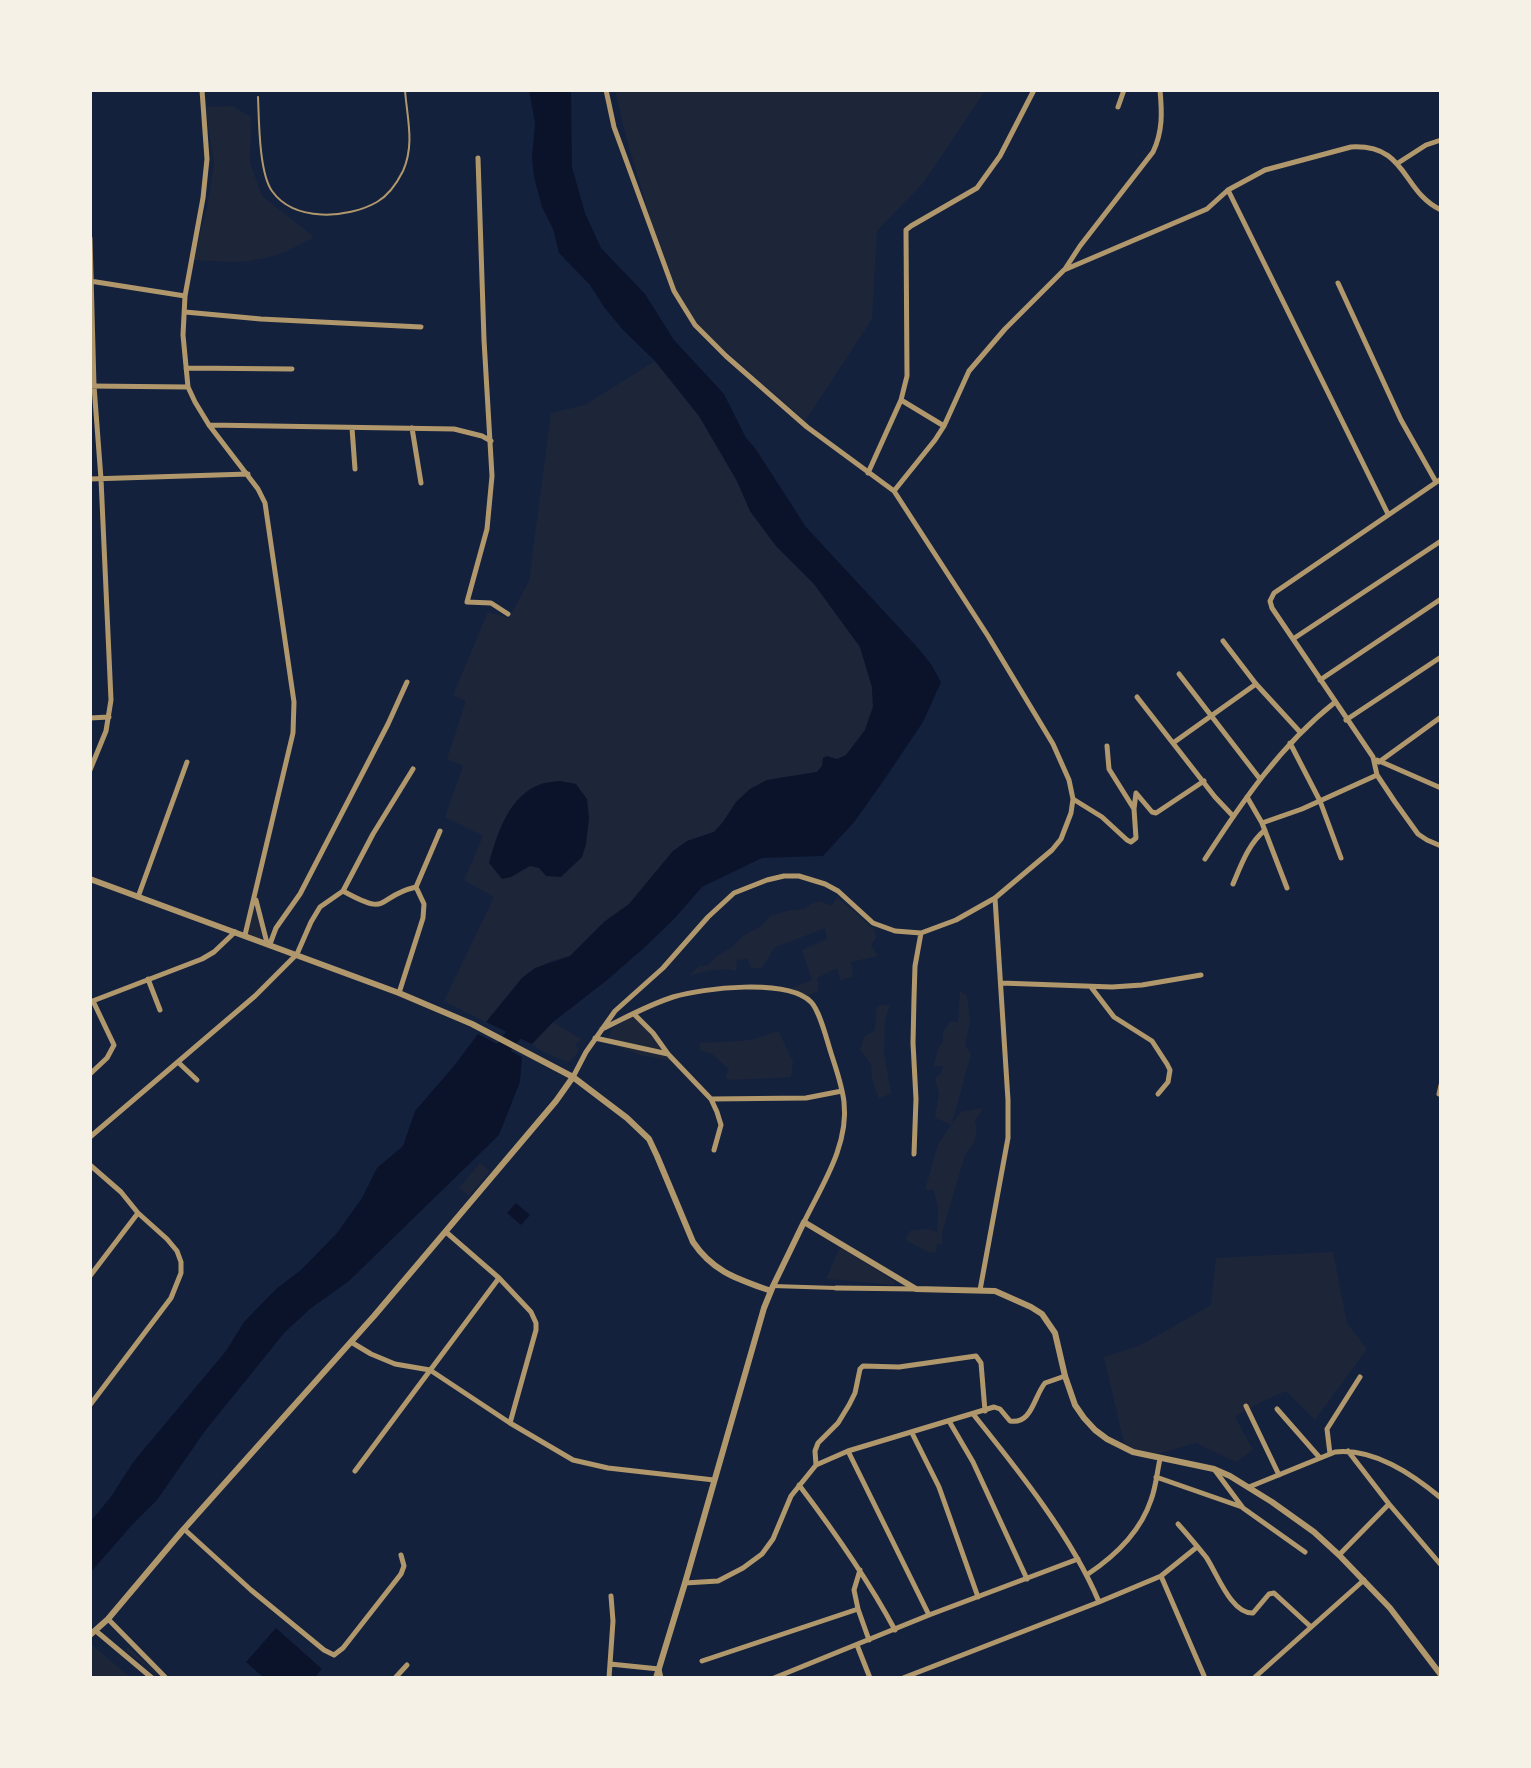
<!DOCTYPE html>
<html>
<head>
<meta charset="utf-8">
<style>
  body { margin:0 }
  #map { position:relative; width:1531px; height:1768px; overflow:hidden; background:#14213d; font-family:"Noto Serif",serif }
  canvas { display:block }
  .frame { position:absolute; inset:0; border:92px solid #f6f1e7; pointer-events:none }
</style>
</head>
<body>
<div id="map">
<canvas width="1531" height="1768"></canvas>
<div class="frame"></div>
</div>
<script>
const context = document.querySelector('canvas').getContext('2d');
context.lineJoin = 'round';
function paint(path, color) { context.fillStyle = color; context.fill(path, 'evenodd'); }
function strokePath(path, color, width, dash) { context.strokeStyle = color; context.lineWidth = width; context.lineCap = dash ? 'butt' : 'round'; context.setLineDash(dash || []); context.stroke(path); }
const green = new Path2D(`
  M615,90H986L923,183L877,231L872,319L805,421L704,332L671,288L625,133Z
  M232,106L251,117L250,163L262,196L314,237C297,246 279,256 260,259C238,264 215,261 193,260L208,204L214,163L205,107Z
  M655,361L699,416L737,481L750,511L776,546L814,584L860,647L872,687L873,707L865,730L846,755L842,759H823L822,766L817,772L767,780L736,802L723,822L713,832L687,841L673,851L629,904L604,922L570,956L551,961L531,971L522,978L486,1022L444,1001L494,897L464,880L483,836L445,817L463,766L447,759L466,701L453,695L488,612L509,618L529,581L551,413L585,405Z
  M837,897L874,929L876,938L871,945L878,956L851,962L853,977L840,980L837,968L817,978L819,991L800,998L786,990L812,980L802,950L827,939L825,928L774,948L762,968H751L748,959L737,960L736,971C720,967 705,971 689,976L699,966H707L716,957L731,948L743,936L761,926L771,916L787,911L804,909L811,904L820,901L832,906Z
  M255,907L256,911L263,940L242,932Z
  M960,991L967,996L970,1022L965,1045L971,1054L952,1123L961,1112L983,1108L975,1121C979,1136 974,1144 965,1155L942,1233V1244H937L936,1252L930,1253L905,1240L910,1231L928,1229L937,1232L938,1208L934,1190H925L938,1144L951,1125L935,1117L939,1094L935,1078L941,1073L943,1066H934L937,1051L943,1041V1032L950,1021L958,1022Z
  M890,1005L885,1020L884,1053L891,1093L879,1099L872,1079L871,1064L860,1050L864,1037L875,1030L877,1006Z
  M635,1015L678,1062L640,1055L606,1042L613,1028Z
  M553,1022L581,1039L575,1046L579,1049L576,1055L568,1062L543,1052L532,1044Z
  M774,1032H779L793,1062L791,1077L732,1080L725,1078L729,1069L712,1054L699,1050L700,1043C725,1041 751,1044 774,1032Z
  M480,1163L490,1171L469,1196L459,1188Z
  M842,1248L894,1281L895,1283L893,1285L828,1279L827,1277L839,1249Z
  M1333,1252L1347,1323L1367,1349L1315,1420L1286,1391L1263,1401L1235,1417L1253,1450L1236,1462L1196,1443L1146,1457L1124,1443L1104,1357L1139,1346L1211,1305L1216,1258Z
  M90,1643L131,1678H90Z
  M127,1648H129L158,1674L157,1675L127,1651Z`);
const water = new Path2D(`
  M529,90H571L572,167L585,213L601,248L645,294L674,340L724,394L746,438L755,448L806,527L918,648L931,664L941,682L923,722L884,780L855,821L823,856L762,858L702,887L675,918L645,947L606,981L553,1022L532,1044L486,1022L522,978L535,968L570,956L604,922L629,904L673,851L687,841L714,832L723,822L736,802L750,789L767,780L817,772L822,766L823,758L827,756L837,759L846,755L865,730L873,707L872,687L860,647L814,584L776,546L750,511L737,481L699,416L655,361L623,330L604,307L590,285L559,253L553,229L542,207L534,177L532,158L535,123Z
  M560,781L576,784L587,799L589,818L586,844L582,857L561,877L546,876L539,868L530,866L511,877L502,879L489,863C497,834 509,795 541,784C547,782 554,782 560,781Z
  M478,1034L522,1057L520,1082L499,1135L349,1281L310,1309L285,1332L205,1431L157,1500L132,1525L90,1573V1522L110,1498L134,1461L226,1351L244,1322L276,1289L301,1270L337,1233L362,1198L377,1168L403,1146L415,1111L454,1066Z
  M516,1203L530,1215L521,1225L507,1213Z
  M276,1628L322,1669L314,1678H264L246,1662Z`);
const river = new Path2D(`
  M492,1063L510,1039L527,1021`);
const service = new Path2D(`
  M258,97C259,120 259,173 272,191C294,222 347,219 377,202C389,195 397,183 403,171C415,144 407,118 405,90`);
const pedestrian = new Path2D(`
  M773,1286L836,1288`);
const minor = new Path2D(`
  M202,90L207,159L203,198L185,296L183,335L188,387L195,402L209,425L258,489L265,503L294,702L293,733L245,935
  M1118,107L1124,90
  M478,158L484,340L492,476L487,529L467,602L491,603L508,614
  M1398,163L1426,145L1441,140
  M1228,190L1388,514
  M90,238L94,386L101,479L111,700L106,731L90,770
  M1065,269L1080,246L1153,152C1163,131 1162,112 1160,90
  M90,281L185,296
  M1338,283L1401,420L1436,482
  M185,312L261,319L421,327
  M186,368L292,369
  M90,386L188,387
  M901,400L944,426
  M209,425L454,429L482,436L491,441
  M352,428L355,469
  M412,428L421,483
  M868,473L901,400L907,376L906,230L911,226L977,188L1000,156L1034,90
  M90,479L248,474
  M1441,479L1274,593L1270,601L1272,608L1373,757L1377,775L1395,802L1418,834L1427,840L1441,846
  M894,491L935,440L944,426L969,371L1005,329L1064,270L1207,209L1228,190L1265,170L1351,147C1408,144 1401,191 1441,210
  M1293,639L1441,541
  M1223,641L1256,684L1300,732
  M1179,674L1260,779
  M1320,680L1441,599
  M1137,697L1215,797L1233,816
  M90,718L109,717
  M1346,720L1441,657
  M1173,743L1256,684
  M1290,743L1320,801L1341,858
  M1377,760L1441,788
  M1379,762L1441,717
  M1247,797L1262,823L1287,888
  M1073,799L1102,817L1127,840L1131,842L1136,838L1134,809L1109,769L1107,746
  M1134,809L1136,793L1152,812L1156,813L1204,781
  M1262,823L1302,809L1377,775
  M1205,859C1242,802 1280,746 1334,703
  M1233,884C1241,865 1249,843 1265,830
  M343,891L373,834L413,769
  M343,891C392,918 374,897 416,887
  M138,897L187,762
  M256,900L267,943
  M270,944L276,928L300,894L388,724L407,682
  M148,979L160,1010
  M1001,983L1112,987L1142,985L1201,975
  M1091,987L1114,1017L1152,1041L1167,1064L1170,1070L1168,1082L1158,1094
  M399,993L423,918L424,904L416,887L440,831
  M90,1002L202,959L214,952L235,932
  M634,1014L653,1033L668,1054
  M602,1029C625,1018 648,1005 673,997C703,988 787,978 811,1002C820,1011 827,1041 831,1053C836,1069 842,1085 844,1102C849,1145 822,1185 804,1222
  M595,1038L668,1054L711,1099L717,1112L721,1125L714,1150
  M179,1063L197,1080
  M90,1074L107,1058L114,1045L93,1001
  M573,1077L586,1052L615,1011L663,968L708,917L734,893L767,880L784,876H799L825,884L838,891L873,923L895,931L921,933L956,920L995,898L1052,850L1061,839L1071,813L1073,799L1069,780L1053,744L988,636L894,491L807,427L726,356L695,325L674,291L614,127L606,90
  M1441,1085L1439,1094H1441
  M711,1099L806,1098L842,1091
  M90,1137L255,996L297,954L311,922L320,907L343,891
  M914,1154L916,1099L913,1043L914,998L915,966L921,933
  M90,1165L121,1192L138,1213L167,1239L177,1251L181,1262V1273L171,1298L90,1405
  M446,1232L499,1278L531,1312L536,1323V1330L510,1423
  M90,1276L138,1213
  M836,1288L916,1289
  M980,1290L1008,1138V1100L995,898
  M351,1342L371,1354L395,1364L430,1370L510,1423L573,1460L608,1468L714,1480
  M1246,1406L1279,1475
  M1277,1409L1320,1458
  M973,1414C1018,1470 1072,1537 1099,1602
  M949,1421L973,1462L1027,1579
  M912,1433L939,1487L978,1597
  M848,1451L929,1615
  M1348,1451L1389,1504L1441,1565
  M1330,1454L1327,1429L1360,1377
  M816,1465L815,1451L818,1443L838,1423L849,1405L855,1393L860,1369L863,1366L899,1367L976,1356L981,1363L985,1411
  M1214,1469L1243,1508L1305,1552
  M355,1471L499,1278
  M1156,1477L1242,1507
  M799,1485C834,1531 867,1578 895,1630
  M1249,1487L1335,1452C1374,1448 1412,1474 1441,1498
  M1178,1524C1188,1535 1197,1546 1206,1557C1217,1573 1231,1614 1253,1613L1269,1594L1274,1593L1311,1627
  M184,1529L251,1590L324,1650L334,1655L343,1648L401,1574L404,1566L401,1555
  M1339,1555L1389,1504
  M1088,1574C1115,1556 1140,1533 1151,1500C1156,1487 1157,1472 1160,1459
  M1161,1576L1205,1678
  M685,1583L718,1581L743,1568L762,1554L773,1539L791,1496L816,1465L848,1451L994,1407L1000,1409L1010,1421C1032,1425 1034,1396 1045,1383L1065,1376
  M858,1609L869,1640
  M108,1619L166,1678
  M96,1631L152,1678
  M857,1645L870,1678
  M702,1661L858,1609L854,1590L860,1570
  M610,1664L659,1669L661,1678
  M395,1678L407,1665
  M609,1678L613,1621L611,1596
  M774,1678L929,1615L1078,1559
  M903,1678L1099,1602L1161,1576L1197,1547
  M1254,1678L1364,1580`);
const tertiary = new Path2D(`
  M90,879L399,993L472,1024L573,1077L627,1118L649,1139L657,1156L693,1242C713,1272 738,1279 771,1291
  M90,1635L108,1619L183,1530L374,1316L556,1101L573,1077
  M656,1678L685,1583L764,1308L773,1286L804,1222L916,1289L995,1291L1031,1307L1042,1314L1055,1333L1065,1376L1075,1405L1084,1418L1095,1430L1107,1439L1133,1452L1214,1469L1230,1476L1272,1502L1314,1532L1339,1555L1390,1608L1441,1675`);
paint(green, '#1d2539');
paint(water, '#0b132b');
strokePath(river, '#0b132b', 15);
strokePath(service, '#b1986c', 2);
strokePath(pedestrian, '#b1986c', 4);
strokePath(minor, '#b1986c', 5);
strokePath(tertiary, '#b1986c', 6);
</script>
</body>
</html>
